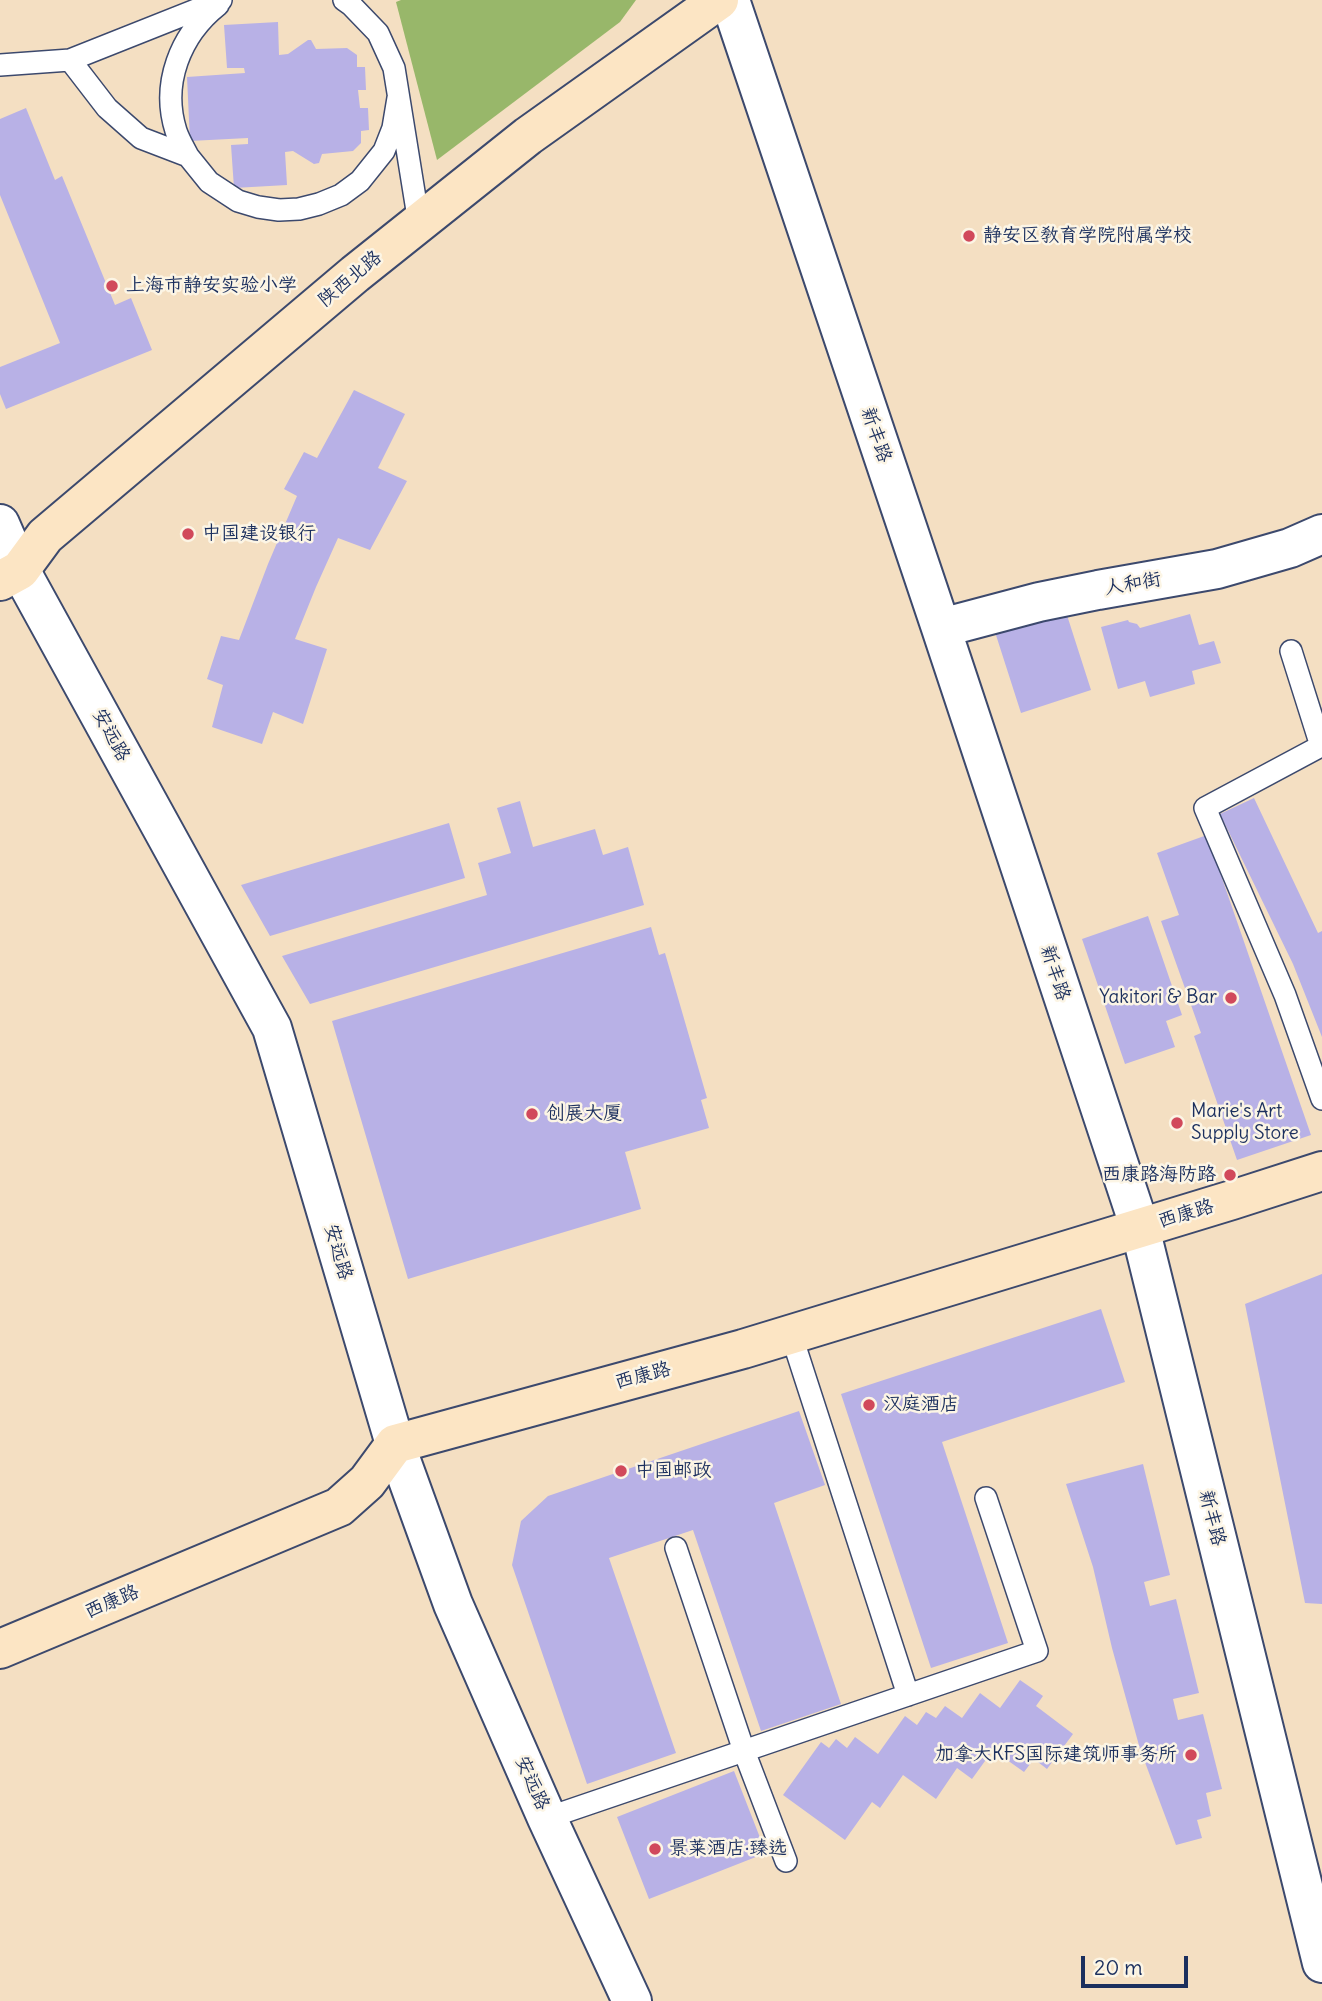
<!DOCTYPE html>
<html>
<head>
<meta charset="utf-8">
<style>
  body { margin:0 }
  #map { position:relative; width:1322px; height:2001px; overflow:hidden; background:#f4dfc2; font-family:Delius,sans-serif }
  canvas { display:block }
  .scale { position:absolute; left:1081px; top:1956px; width:107px; height:32px; box-sizing:border-box; border:4px solid #1b2f5e; border-top:0; padding-left:9px; font-size:21px; line-height:24px; white-space:nowrap; color:#1b2f5e; -webkit-text-stroke:5px #fcf5e5; paint-order:stroke }
</style>
</head>
<body>
<div id="map">
<canvas width="1322" height="2001"></canvas>
<div class="scale">20 m</div>
</div>
<script>
const context = document.querySelector('canvas').getContext('2d');
context.lineJoin = 'round';
function paint(path, color) { context.fillStyle = color; context.fill(path, 'evenodd'); }
function strokePath(path, color, width, dash) { context.strokeStyle = color; context.lineWidth = width; context.lineCap = dash ? 'butt' : 'round'; context.setLineDash(dash || []); context.stroke(path); }
function drawText(font, color, halo, rows, align = 'center') {
  context.font = font + ' Delius,"LXGW WenKai TC",sans-serif'; context.lineWidth = 5; context.setLineDash([]); context.textBaseline = 'middle'; context.strokeStyle = halo; context.fillStyle = color; for (const [text, x, y, turn = 0] of rows) {
    context.save(); context.translate(x, y); context.rotate((+turn || 0) * Math.PI / 180); context.textAlign = isNaN(turn) ? turn : align; if (halo) context.strokeText(text, 0, 0); context.fillText(text, 0, 0); context.restore();
  }
}
const forest = new Path2D(`
  M401,0H636L620,22L437,160L396,2Z`);
const building = new Path2D(`
  M278,22L279,55L288,54L308,40H311L316,49L347,48L357,55V67H365L366,90H358L360,108H368L369,130L361,131V143L353,151L322,154L319,163L314,164L293,151L285,152L287,185L234,188L231,145L248,144V138L190,141L187,77L245,73L244,68H227L224,25Z
  M26,108L55,180L62,176L115,305L131,298L152,350L6,409L0,394V367L60,343L0,195V119Z
  M354,390L405,414L378,468L407,481L370,550L338,538L316,587L295,639L327,649L303,724L273,712L262,744L212,727L223,685L207,679L221,636L239,640L268,564L297,496L284,489L304,452L317,458Z
  M1065,609L1091,690L1021,713L995,632Z
  M1190,614L1199,645L1214,641L1221,663L1192,671L1195,684L1150,697L1145,681L1118,689L1101,627L1128,620L1129,622L1137,624L1140,628Z
  M1254,798L1318,933L1322,931V1037L1293,964L1220,814Z
  M520,801L533,847L595,829L603,855L628,847L644,905L310,1004L282,956L487,895L478,863L511,853L497,808Z
  M449,823L465,878L270,936L241,885Z
  M1207,835L1311,1135L1237,1160L1194,1036L1201,1033L1161,921L1179,915L1157,853Z
  M1148,916L1182,1015L1166,1021L1175,1047L1125,1064L1082,939Z
  M651,927L659,955L665,953L707,1098L701,1100L709,1128L625,1152L641,1209L408,1279L332,1021Z
  M1322,1274V1604L1305,1603L1245,1304Z
  M1101,1309L1125,1382L942,1442L1008,1643L931,1668L841,1394Z
  M799,1411L825,1485L774,1503L841,1704L761,1731L693,1530L609,1558L676,1753L587,1784L512,1565L521,1521L548,1496Z
  M1143,1464L1170,1575L1144,1582L1150,1606L1176,1599L1199,1693L1173,1699L1178,1720L1203,1714L1222,1789L1206,1793L1211,1816L1197,1820L1202,1838L1176,1845L1140,1749L1112,1648L1093,1567L1066,1484Z
  M1020,1680L1043,1696L1036,1706L1073,1734L1047,1769L1034,1759L1024,1772L993,1750L972,1779L957,1768L936,1799L903,1775L880,1808L872,1802L845,1840L783,1795L821,1742L829,1748L836,1739L847,1748L855,1737L878,1754L905,1716L917,1725L926,1712L936,1718L945,1706L962,1718L980,1693L1000,1708Z
  M734,1771L766,1853L649,1899L617,1817Z`);
const lane = new Path2D(`
  M344,0L351,5L378,33L394,68L419,223
  M70,60L107,108L141,138L188,156L209,182L238,201L258,207L279,210L299,209L319,204L341,195L360,181L384,151L393,128L398,98
  M0,65L70,60L221,0
  M188,156C184,148 179,140 176,131C161,84 180,35 218,5
  M1291,651L1321,746L1205,808L1285,995L1322,1099
  M791,1334L908,1695
  M676,1548L744,1751L786,1861
  M547,1818L1037,1651L986,1498`);
const street = new Path2D(`
  M730,0L941,628L1140,1228L1322,1963
  M0,524L20,570L272,1028L395,1444L453,1604L547,1818L632,2001
  M941,628L1039,602L1098,590L1217,569L1290,548L1322,534`);
const secondary = new Path2D(`
  M0,581L20,570L45,536L355,274L528,136L719,0
  M0,1649L339,1507L367,1482L395,1444L743,1349L1232,1200L1322,1171`);
const markers = [
  [969,236,7,"#d1495b"],
  [112,286,7,"#d1495b"],
  [188,534,7,"#d1495b"],
  [1231,998,7,"#d1495b"],
  [532,1114,7,"#d1495b"],
  [1177,1123,7,"#d1495b"],
  [1230,1175,7,"#d1495b"],
  [869,1405,7,"#d1495b"],
  [621,1471,7,"#d1495b"],
  [1191,1755,7,"#d1495b"],
  [655,1849,7,"#d1495b"]
];
const poiNames = [
  ["静安区教育学院附属学校",983,236],
  ["上海市静安实验小学",126,286],
  ["中国建设银行",202,534],
  ["Yakitori & Bar",1217,998,"right"],
  ["Marie's Art",1191,1112],
  ["Supply Store",1191,1134],
  ["创展大厦",546,1114],
  ["西康路海防路",1216,1175,"right"],
  ["汉庭酒店",883,1405],
  ["中国邮政",635,1471],
  ["加拿大KFS国际建筑师事务所",1177,1755,"right"],
  ["景莱酒店·臻选",669,1849]
];
const streetNames = [
  ["陕西北路",350,279,-40],
  ["新丰路",876,435,71],
  ["人和街",1133,584,-10],
  ["安远路",111,735,61],
  ["新丰路",1055,973,72],
  ["西康路",1186,1214,-17],
  ["安远路",338,1252,74],
  ["西康路",643,1376,-15],
  ["新丰路",1212,1518,76],
  ["西康路",112,1602,-23],
  ["安远路",532,1783,66]
];
paint(forest, '#98b76a');
paint(building, '#b8b1e6');
strokePath(lane, '#3c496d', 24);
strokePath(street, '#3c496d', 42);
strokePath(secondary, '#3c496d', 42);
strokePath(lane, '#fff', 21);
strokePath(street, '#fff', 38);
strokePath(secondary, '#fce5c4', 38);
for (const [x, y, r, color] of markers) { const dot = new Path2D(); dot.arc(x, y, r, 0, 2 * Math.PI); context.fillStyle = color; context.fill(dot); strokePath(dot, '#fcf5e5', 2.5); }
drawText('19px', '#1b2f5e', '#fcf5e5', poiNames, 'left');
drawText('19px', '#1b2f5e', '#fcf5e5', streetNames);
</script>
</body>
</html>
